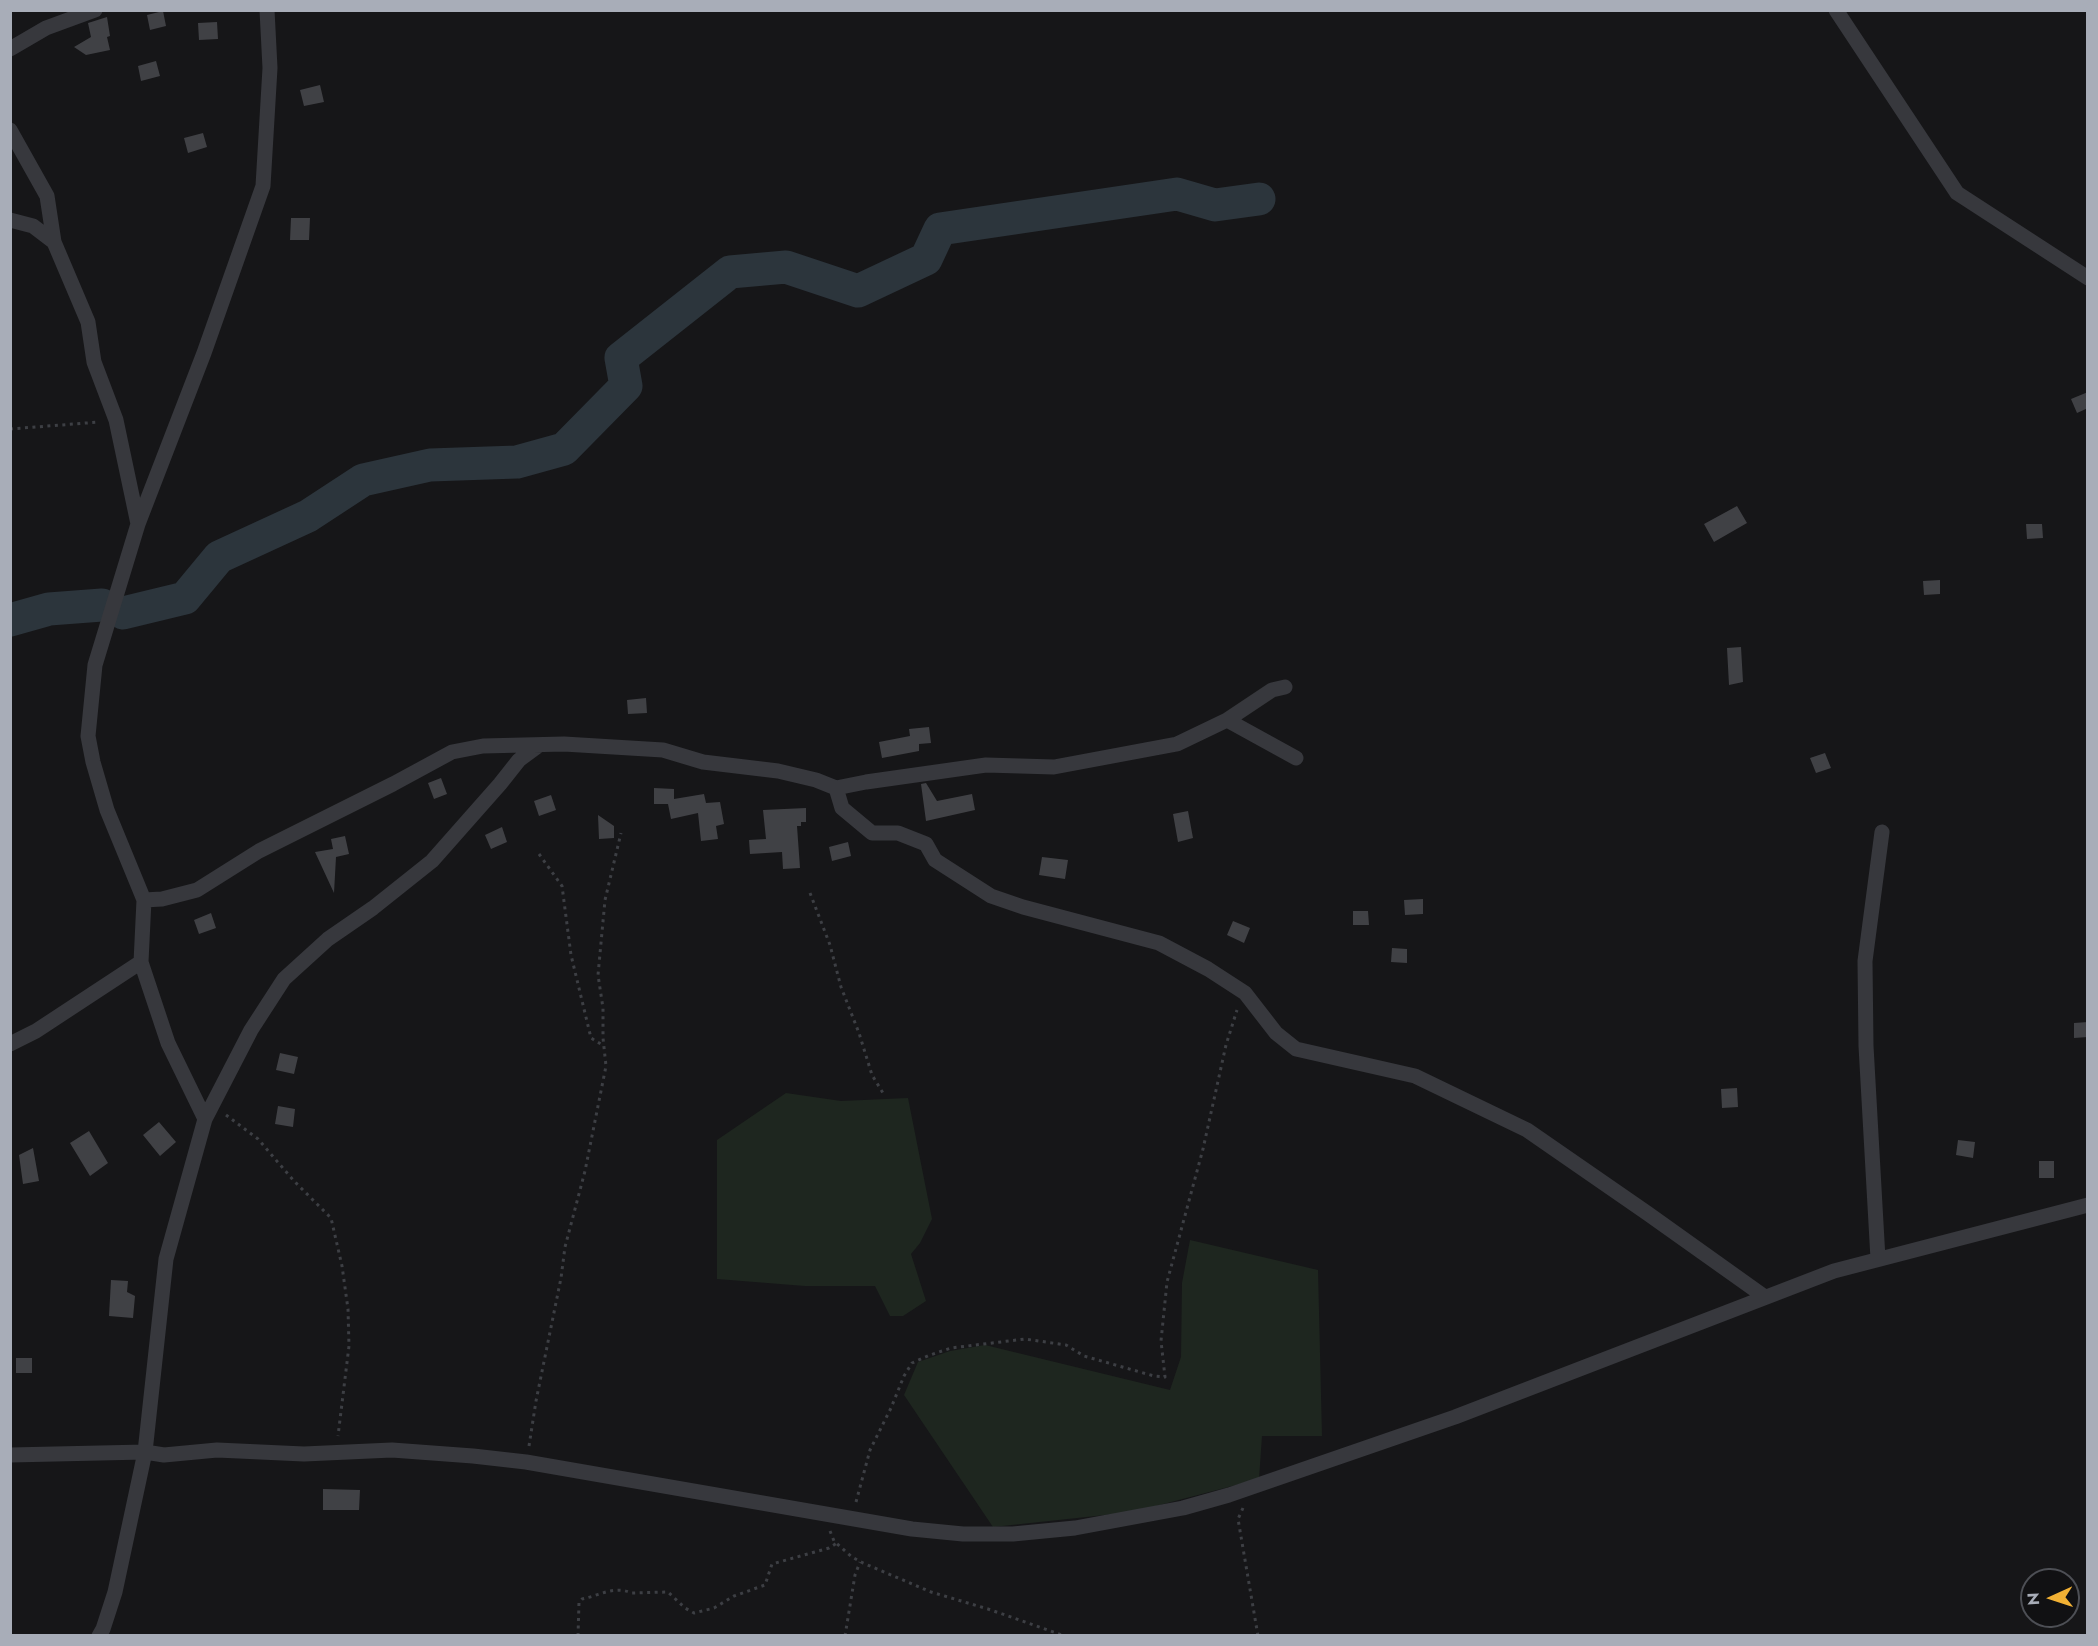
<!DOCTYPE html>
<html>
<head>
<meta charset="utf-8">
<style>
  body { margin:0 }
  #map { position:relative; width:2098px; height:1646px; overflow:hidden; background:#161618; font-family:Jost,sans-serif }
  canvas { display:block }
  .frame { position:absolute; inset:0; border:12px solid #a8adb8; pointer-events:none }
  .north { position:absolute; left:2020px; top:1568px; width:60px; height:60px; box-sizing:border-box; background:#111113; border:2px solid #4d4f55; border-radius:50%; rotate:267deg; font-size:16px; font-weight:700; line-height:24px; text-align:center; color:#a8adb8 }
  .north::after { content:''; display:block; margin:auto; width:21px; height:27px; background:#f2b134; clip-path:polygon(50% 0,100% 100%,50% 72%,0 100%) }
</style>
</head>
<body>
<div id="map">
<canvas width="2098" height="1646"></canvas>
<div class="frame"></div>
<div class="north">N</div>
</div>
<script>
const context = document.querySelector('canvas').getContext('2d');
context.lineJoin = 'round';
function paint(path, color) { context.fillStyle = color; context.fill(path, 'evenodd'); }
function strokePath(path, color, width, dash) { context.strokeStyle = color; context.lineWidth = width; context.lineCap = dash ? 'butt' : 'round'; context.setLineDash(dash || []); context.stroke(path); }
const green = new Path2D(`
  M786,1093L841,1101L908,1098L932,1219L920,1243L911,1254L926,1301L903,1316H890L875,1286H805L717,1279V1140Z
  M1190,1240L1318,1270L1322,1436H1262L1259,1479L1133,1512L993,1527L904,1395L918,1362L950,1351L985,1345L1170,1390L1181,1357L1182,1283Z`);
const river = new Path2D(`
  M123,613L185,598L219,557L308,516L363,480L430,465L517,462L564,449L626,386L621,358L730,272L786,267L858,291L926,259L940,229L1177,194L1215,205L1259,199
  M10,620L49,609L102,605`);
const building = new Path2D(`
  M163,11L166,26L150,30L147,15Z
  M107,17L110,36L107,37L110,50L86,55L74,47L91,37L88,23Z
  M217,22L218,39L199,40L198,23Z
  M156,61L160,76L141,81L138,66Z
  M320,85L324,102L304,106L300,90Z
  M203,133L207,147L188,153L184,138Z
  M291,218H310L309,240H290Z
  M2088,392V408L2077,413L2071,399Z
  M1737,506L1747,523L1714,542L1704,524Z
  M2026,524H2042L2043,538L2027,539Z
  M1940,580V594L1924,595L1923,581Z
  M1741,647L1743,682L1729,685L1727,648Z
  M646,698L647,713L628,714L627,700Z
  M929,727L931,743L919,744V751L882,758L879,742L910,736L909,729Z
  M1825,753L1831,768L1816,773L1810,758Z
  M441,778L447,794L434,799L428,783Z
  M926,783L937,801L972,794L975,810L926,821L921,784Z
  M654,788L674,789V799L704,794L706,803L720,802L724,824L716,826L718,839L701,841L698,813L671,819L668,804H654Z
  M551,795L556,810L539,816L534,801Z
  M806,808V822H801V826H797L800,868L783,869L782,852L750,854L749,840L766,839L763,810Z
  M1188,811L1193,838L1178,842L1173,814Z
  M598,815L614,826V838L599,839Z
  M502,827L507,842L491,849L485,835Z
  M345,836L349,854L336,857L334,893L315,852L333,849L331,839Z
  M848,842L851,856L832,861L829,847Z
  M1042,857L1068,860L1065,879L1039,875Z
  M1423,899V914L1405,915L1404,900Z
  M1353,911H1368L1369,925H1353Z
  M211,913L216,928L199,934L194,920Z
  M1233,921L1250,928L1244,943L1227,935Z
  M1392,948L1407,949V963L1391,962Z
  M2088,1022V1037L2074,1038V1023Z
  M280,1053L298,1057L294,1074L276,1070Z
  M1737,1088L1738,1107L1722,1108L1721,1089Z
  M278,1106L295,1109L293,1127L275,1124Z
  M159,1122L176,1142L160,1156L143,1135Z
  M89,1131L108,1163L90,1176L70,1143Z
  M1958,1140L1975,1142L1973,1158L1956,1155Z
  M33,1148L39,1181L23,1184L19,1155Z
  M2039,1161H2054V1178H2039Z
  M111,1280L128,1281L127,1292L135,1296L133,1318L109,1316Z
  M16,1358H32V1373H16Z
  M323,1489L360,1490L359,1510H323Z`);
const path = new Path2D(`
  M10,429L99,422
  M539,854L562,886L571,955L591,1038L604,1046
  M810,893L830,945L841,987L859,1033L872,1075L883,1093
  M226,1115L258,1139L294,1181L331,1218L342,1266L348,1309L349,1346L338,1436
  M529,1446L536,1401L561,1278L565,1247L585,1171L606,1066L603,1038V1008L598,975L605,900L621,833
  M856,1502L870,1450L891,1408L904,1376L912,1363L930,1355L951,1348L1025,1339L1066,1345L1084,1356L1154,1376L1165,1377L1161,1341L1167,1282L1203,1149L1226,1045L1237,1010
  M1243,1508L1238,1519L1258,1636
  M830,1531L834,1541L852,1557L863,1563L931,1592L988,1609L1065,1636
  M578,1636L579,1602L582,1599C598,1596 615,1585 631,1593L668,1592L685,1608L694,1613L714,1608L734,1596L765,1585L772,1564L829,1548L837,1543
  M845,1636L855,1575L860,1562`);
const street = new Path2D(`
  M1836,10L1957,193L2088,278
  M10,49L46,28L95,10
  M10,130L47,196L54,242L88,322L94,362L116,420L138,524
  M10,220L33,226L54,242
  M1227,720L1296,758
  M836,788L866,782L986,765L1054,767L1177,744L1227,720L1272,690L1285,687
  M144,900L162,899L197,890L259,851L393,784L452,752L483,746L564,744L663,750L703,762L778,771L816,780L836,788L842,808L872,833H898L926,844L935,860L991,896L1023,907L1159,943L1208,969L1245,993L1276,1033L1296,1049L1415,1076L1527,1130L1647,1213L1765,1297
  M10,1044L36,1031L141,962
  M205,1119L251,1030L284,979L328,939L373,908L432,861L500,784L519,760L538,746
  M1878,1259L1866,1046L1865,961L1882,832
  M10,1455L145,1452L164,1455L217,1450L304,1454L392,1450L473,1456L526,1462L912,1529L963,1534H1013L1075,1528L1183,1508L1229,1495L1455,1417L1834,1271L2088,1205
  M99,1636L103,1629L115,1592L145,1452L166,1259L205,1119L168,1043L141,962L144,900L107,810L93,762L88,736L95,665L138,524L204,353L263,186L270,68L267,10`);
paint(green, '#1e261f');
strokePath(river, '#2c353c', 33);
paint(building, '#404145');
strokePath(path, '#3d3f44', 3, [3, 4.5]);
strokePath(street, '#37383d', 15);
</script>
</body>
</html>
